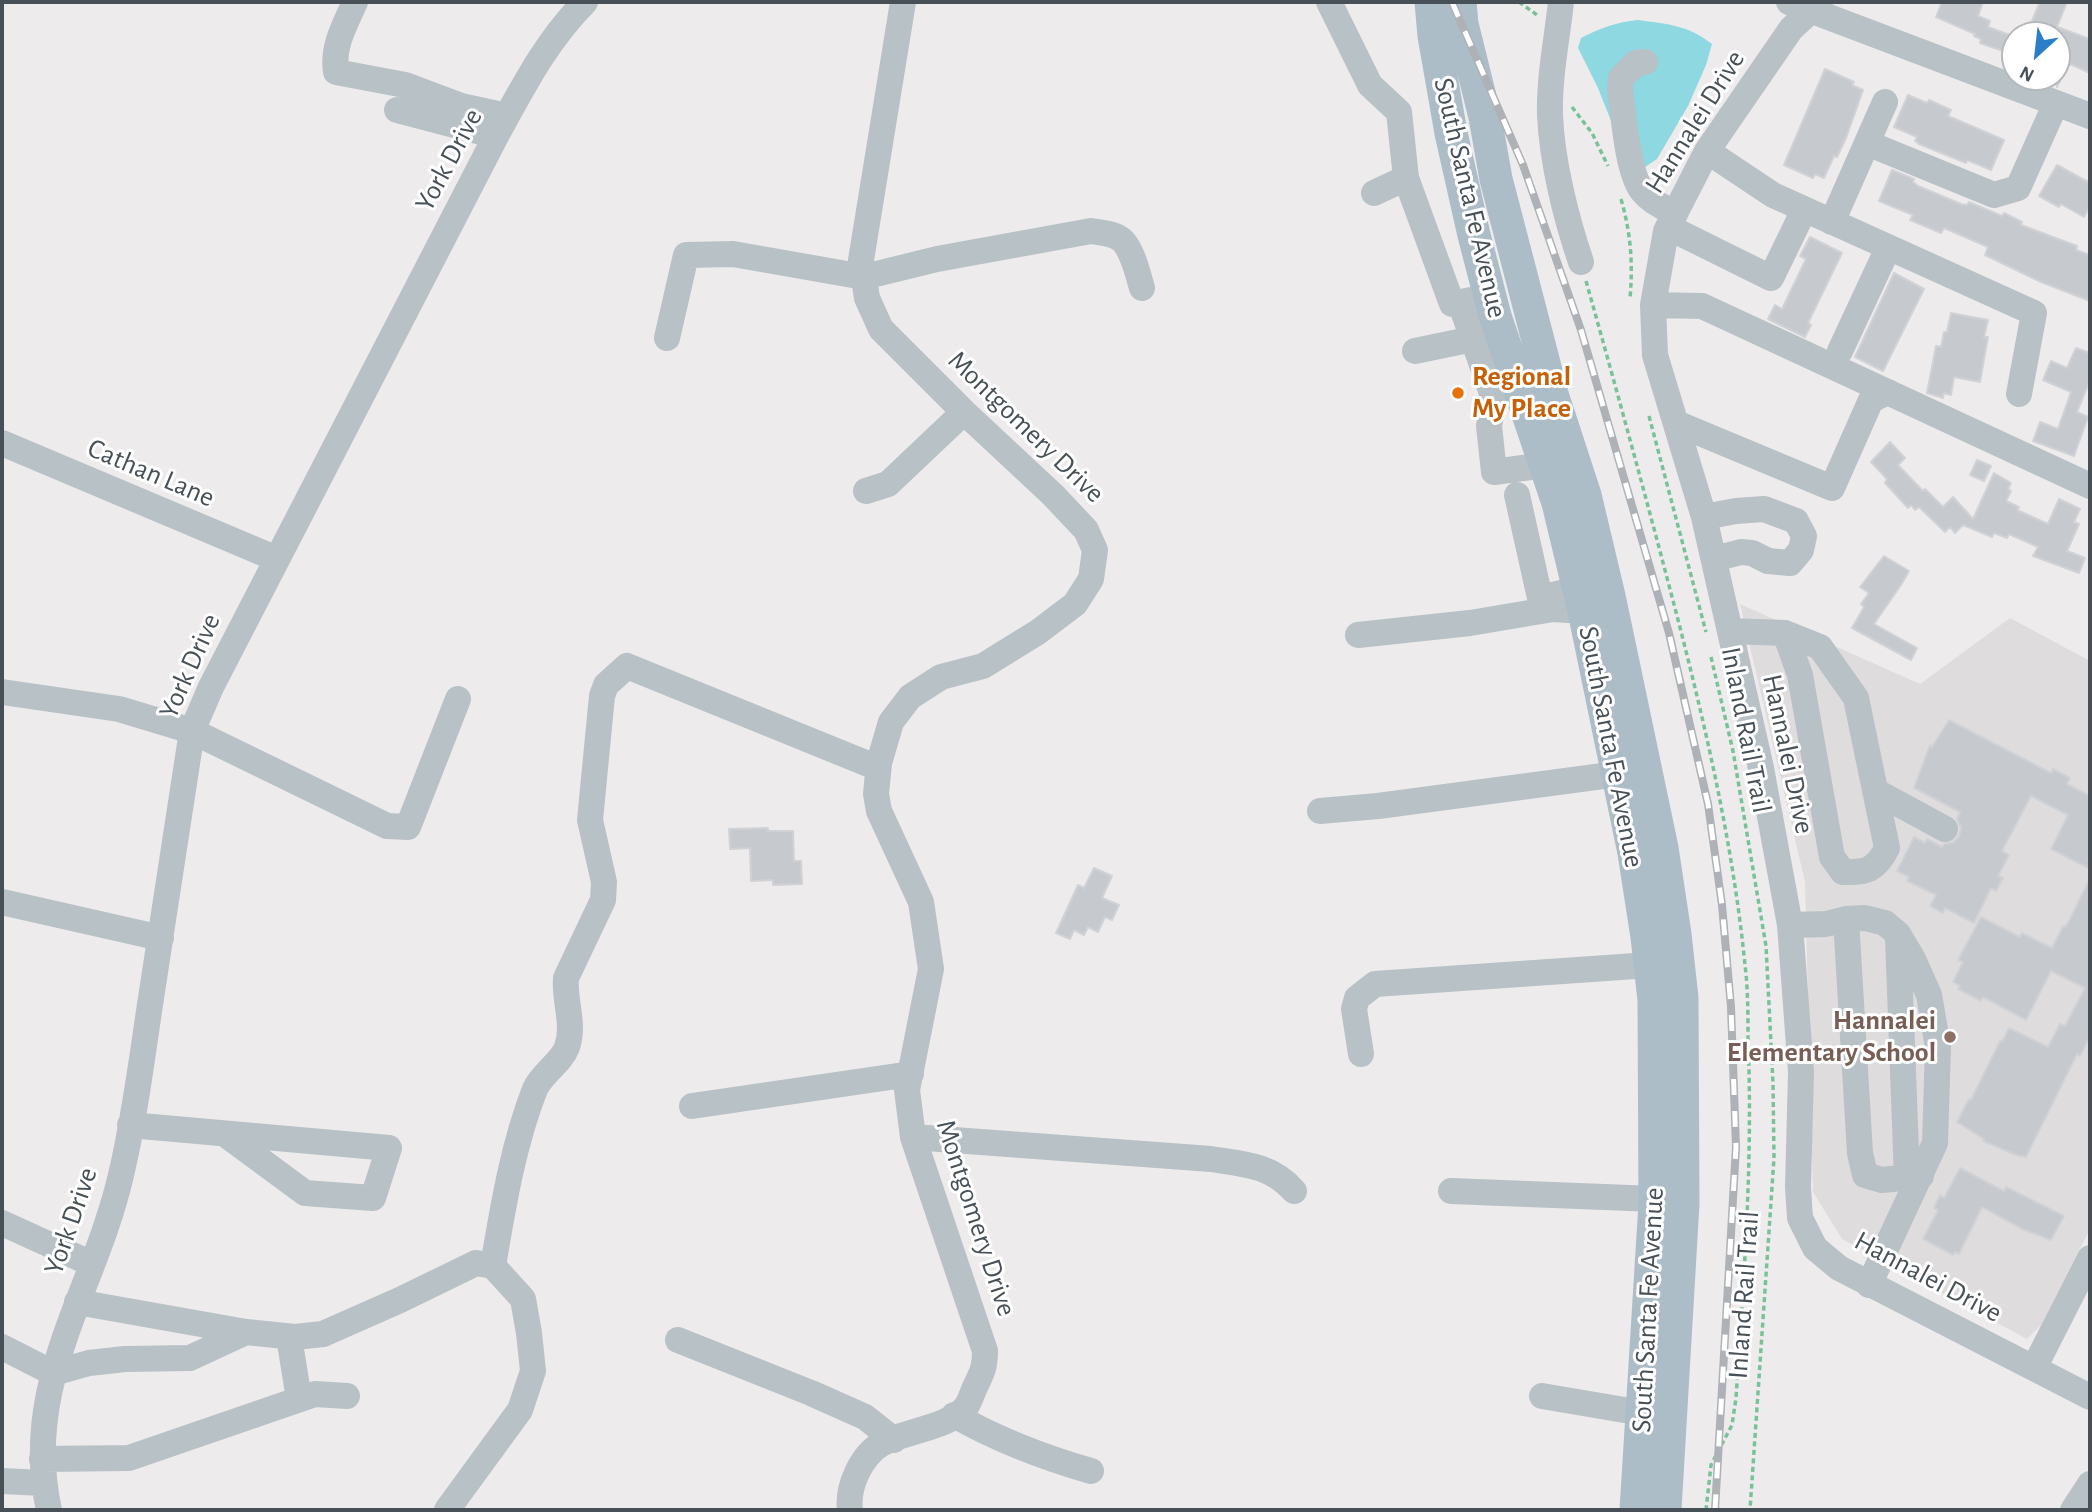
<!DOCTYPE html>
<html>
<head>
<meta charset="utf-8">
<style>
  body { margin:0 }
  #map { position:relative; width:2092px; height:1512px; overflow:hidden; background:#eeebec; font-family:"Alegreya Sans",sans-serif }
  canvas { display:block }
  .frame { position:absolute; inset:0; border:4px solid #465056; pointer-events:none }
  .north { position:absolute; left:2001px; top:21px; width:70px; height:70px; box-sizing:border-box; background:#fff; border:2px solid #b5b9bb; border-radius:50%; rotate:207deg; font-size:19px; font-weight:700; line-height:28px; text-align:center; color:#465056 }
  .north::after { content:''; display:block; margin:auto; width:24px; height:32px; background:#2b7fc8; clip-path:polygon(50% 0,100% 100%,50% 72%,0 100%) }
</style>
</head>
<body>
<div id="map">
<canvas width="2092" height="1512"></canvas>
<div class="frame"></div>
<div class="north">N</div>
</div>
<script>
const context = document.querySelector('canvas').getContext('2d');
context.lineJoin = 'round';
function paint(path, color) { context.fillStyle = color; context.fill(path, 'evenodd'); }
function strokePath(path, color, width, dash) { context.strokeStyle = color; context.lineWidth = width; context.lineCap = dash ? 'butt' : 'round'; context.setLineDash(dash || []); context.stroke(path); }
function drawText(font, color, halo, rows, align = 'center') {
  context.font = font + ' "Alegreya Sans",sans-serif'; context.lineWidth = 6; context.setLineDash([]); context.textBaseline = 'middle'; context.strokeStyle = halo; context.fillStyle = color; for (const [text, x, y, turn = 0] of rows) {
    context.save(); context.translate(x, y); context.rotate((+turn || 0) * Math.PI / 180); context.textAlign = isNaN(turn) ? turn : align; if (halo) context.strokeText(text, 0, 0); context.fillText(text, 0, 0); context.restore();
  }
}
const education = new Path2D(`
  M1740,604L1920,684L2010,618L2090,661V1229L2041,1325L2027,1339L1842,1239L1813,1192L1805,882Z`);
const water = new Path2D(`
  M1638,20C1667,24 1688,25 1712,44L1706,65L1688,106L1657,159L1642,169L1625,156L1598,88L1578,48L1581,38C1600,28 1617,22 1638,20Z`);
const building = new Path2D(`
  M1942,2H1983L1978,16L1990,21L1988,27L2015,37L2009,53L1980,43L1981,39L1974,36L1975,34L1936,17Z
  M2040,2H2067L2057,27L2090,39V73L2068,63L2057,87V28L2054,35H2026Z
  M1825,69L1854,82L1852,85L1863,90L1846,138L1837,157L1834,156L1824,178L1815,174L1813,178L1784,165Z
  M1908,95L1927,103L1929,100L1951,110L1948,116L2004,140L1991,170L1967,160L1966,163L1919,144L1915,141L1917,137L1894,127Z
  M2057,165L2090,183V205L2084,217L2061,204L2059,207L2039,196Z
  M1892,170L1914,179L1913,182L1918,186L1961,204L1967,205L1969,202L2002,216L2004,213L2022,222L2021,225L2077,246L2076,250L2090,255V301L2041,282L1985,255L1988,247L1944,228L1941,233L1910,220L1913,215L1879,201Z
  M1810,237L1842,253L1808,323L1811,325L1805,337L1768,319L1775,305L1782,309L1806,259L1800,256Z
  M1894,273L1924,289L1883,371L1855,357Z
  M1951,313L1988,320L1984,337H1988L1980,382L1954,377L1951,395L1944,393L1943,398L1927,393L1936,346L1941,347L1944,332H1947Z
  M2076,348L2090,353V380L2077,412L2088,417L2074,456L2033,441L2040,422L2058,429L2071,392L2043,380L2051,361L2067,368Z
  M1890,442L1905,458L1898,465L1923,491L1925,489L1943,507L1953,497L1973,519L1994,473L2011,483L2008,489L2011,491L2006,501L2019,507L2017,510L2048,524L2059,499L2080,509L2074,522L2079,524L2067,551L2085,558L2079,573L2033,556L2038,547L2009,534L2007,538L1994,533L1992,537L1963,525L1955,533L1950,527L1945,532L1919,507L1915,510L1911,505L1908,508L1885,483L1887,479L1871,462Z
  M1977,460L1991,466L1984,481L1970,475Z
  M1884,556L1909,571L1901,585L1874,624L1917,648L1911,660L1852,628L1864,607L1861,604L1869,593L1860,587Z
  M1949,720L2051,773L2053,769L2070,778L2067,784L2090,796V869L2051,849L2068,815L2031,796L2002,851L2009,855L1998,876L2003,878L1996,891L1991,888L1974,923L1945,908L1943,913L1930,906L1936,895L1907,881L1909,877L1897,871L1914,837L1925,843L1927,839L1942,847L1944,844L1954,842L1959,836L1961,828L1957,819L1960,812L1914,788L1930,745L1932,747Z
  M768,828V831H793L794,861H801L802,884L773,885V880L751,881L750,848L730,849L729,829Z
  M1094,868L1112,876L1102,898L1119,905L1112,920L1105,917L1098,932L1088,927L1084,935L1074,930L1070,939L1056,933L1078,885L1084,888Z
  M2090,878V1036L2080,1056L2077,1054L2026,1157L2019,1156L1983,1141L1984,1139L1957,1122L1969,1099L1971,1100L2000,1041L2002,1042L2009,1028L2048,1047L2060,1024L2065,1026L2085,988L2051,971L2026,1020L1983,997L1981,1001L1958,989L1960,986L1953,982L1963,962L1958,960L1981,917L2020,937L2022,933L2052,948L2063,926L2065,927L2069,921Z
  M1960,1168L2004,1191L2006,1187L2064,1216L2051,1240L2022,1229L1982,1207L1959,1254L1955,1252L1953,1255L1923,1239L1938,1210L1934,1208L1940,1195L1944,1198Z`);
const path = new Path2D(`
  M1519,2L1537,15
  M1572,107L1592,133L1608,166
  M1621,199C1631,234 1633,263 1630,299
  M1586,281C1617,391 1647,501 1676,612C1706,728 1733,845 1745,965C1748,989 1748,1014 1748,1039C1753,1160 1744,1278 1736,1398L1732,1425L1711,1465L1706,1510
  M1649,416L1706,632
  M1711,657L1733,751L1766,946L1773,1083L1774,1158L1750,1510`);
const minor = new Path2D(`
  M355,2C345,25 332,46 336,72L405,85L461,106L507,116
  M1329,2L1370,85L1399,112L1406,178
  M1561,2C1557,39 1549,77 1550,115C1552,162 1566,218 1581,262
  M1789,2L2090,116
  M1820,2L1791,29L1707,151L1666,231L1653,305L1655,355L1704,517L1761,768L1790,925L1801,1072L1798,1187L1800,1218L1815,1248L1839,1268L2090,1397
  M1645,62L1636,63L1621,78L1620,90C1624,115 1627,173 1643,192C1651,202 1664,207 1675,214
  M397,110L496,136
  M1867,143L1994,195L2018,188L2056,103
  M1707,151L1773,195L2034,313L2019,394
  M1374,193L1406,178L1452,304L1471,300
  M1832,222L1885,102
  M1668,227L1771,278L1804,210
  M1460,302L1494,399L1489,426L1494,472L1545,465
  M1653,305L1702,306L2090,486
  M667,338L686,255L733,254L864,277L937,259L1091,231C1101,233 1115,233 1123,241C1133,252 1138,274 1142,288
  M1415,351L1473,339
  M1840,351L1888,248
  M1676,423L1832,488L1871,400L1888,392
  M2,443L277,559
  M866,491L888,484L964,412
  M1517,495L1540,598L1570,591
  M1704,517L1736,511L1764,509L1796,521L1804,536L1801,550L1790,563L1768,561L1752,553L1741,552L1714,559
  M1730,631L1785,633L1820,647L1856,698L1887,848C1876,870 1866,873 1843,872L1832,857L1800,675L1785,633
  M1358,635L1470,623L1553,609L1584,611
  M2,692L119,709L192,731L387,826L408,827L458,699
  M1875,791L1945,829
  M1320,811L1378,806L1618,774
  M2,902L161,938
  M1846,919L1860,1153L1865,1175L1882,1180L1921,1176
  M1790,925L1826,924L1846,919L1865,918L1885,923L1898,934L1913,959L1929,995L1938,1047L1935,1143L1869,1285
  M1898,938L1907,1178
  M1361,1054L1354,1009L1357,998L1375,984L1650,965
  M692,1106L911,1074
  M130,1125L389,1148L373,1198L305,1193L225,1134
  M913,1137L1211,1159C1244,1164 1271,1165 1294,1191
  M1451,1191L1655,1199
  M2,1223L92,1264
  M493,1266C503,1207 513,1145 535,1089C542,1073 561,1063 567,1047C575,1024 564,1002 566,978L603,900L604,882L590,820L602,696L606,685L627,666L878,768
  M77,1302L246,1332L295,1337L323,1334L400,1300L476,1263L493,1266L523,1299L529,1333L533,1371L520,1410L447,1510
  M289,1337L299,1399
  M678,1340L811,1393L865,1417L894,1440
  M2,1347L53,1373L89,1363L125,1359L190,1358L246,1332
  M2034,1368L2090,1258
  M1542,1396L1642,1413
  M954,1415C998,1440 1042,1457 1091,1471
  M42,1459L129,1458L315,1394L347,1396
  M2,1481L43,1483
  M49,1510C21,1383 94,1292 121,1175C135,1116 142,1057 151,998C165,909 179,820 192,731L211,687L496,136C522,89 546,41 585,2
  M850,1510C847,1487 861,1456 881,1444C903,1431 949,1428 966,1407C970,1401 972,1394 975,1387C982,1373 985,1367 985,1351L913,1137L907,1090L931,969L921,902L879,811L876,794L879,763L891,722L910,697L941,677L983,666L1038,632L1075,604L1091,579L1095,550L1086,530L1053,495L964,412L881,329L867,298L861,260L903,2
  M2073,1510L2090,1484`);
const major = new Path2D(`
  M1431,2L1434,36L1451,133L1474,235L1495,316L1558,503L1584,611L1634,853L1647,937L1654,1000L1655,1203L1636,1510
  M1460,2L1462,24L1485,117L1496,179L1552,394L1585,495L1609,596L1662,848L1675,934L1682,998L1683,1204L1665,1510`);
const rail = new Path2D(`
  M1452,2L1523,165L1581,330L1669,633L1708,804L1722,905L1731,1007L1736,1147L1715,1510`);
const markers = [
  [1458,393,7,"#e8710a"],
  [1950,1037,7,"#8d6e63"]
];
const streetNames = [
  ["Hannalei Drive",1695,122,-58],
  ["York Drive",449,160,-62],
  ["South Santa Fe Avenue",1470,198,77],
  ["Montgomery Drive",1026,427,44],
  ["Cathan Lane",151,473,23],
  ["York Drive",190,666,-66],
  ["Inland Rail Trail",1746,730,79],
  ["South Santa Fe Avenue",1611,747,79],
  ["Hannalei Drive",1788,754,78],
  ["Montgomery Drive",976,1218,72],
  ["York Drive",71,1221,-71],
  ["Hannalei Drive",1928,1277,28],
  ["Inland Rail Trail",1744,1295,-86],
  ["South Santa Fe Avenue",1648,1310,-87]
];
const foodNames = [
  ["Regional",1472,377],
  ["My Place",1472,409]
];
const educationNames = [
  ["Hannalei",1936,1021],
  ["Elementary School",1936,1053]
];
paint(education, '#dfdcdd');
paint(water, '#8ed8e1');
paint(building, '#c6c9ce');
strokePath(building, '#d0d2d6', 2);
strokePath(path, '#79c297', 3.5, [5, 3.5]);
strokePath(minor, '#b8c1c6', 26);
strokePath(major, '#adbdc8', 33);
strokePath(rail, '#aeb1b5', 8);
strokePath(rail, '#fff', 5, [16]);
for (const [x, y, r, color] of markers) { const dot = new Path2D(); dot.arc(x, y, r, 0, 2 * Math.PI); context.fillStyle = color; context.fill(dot); strokePath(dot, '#fff', 2.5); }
drawText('28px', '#465056', '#fff', streetNames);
drawText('bold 28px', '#c56008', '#fff', foodNames, 'left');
drawText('bold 28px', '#785e54', '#fff', educationNames, 'right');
</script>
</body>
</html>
